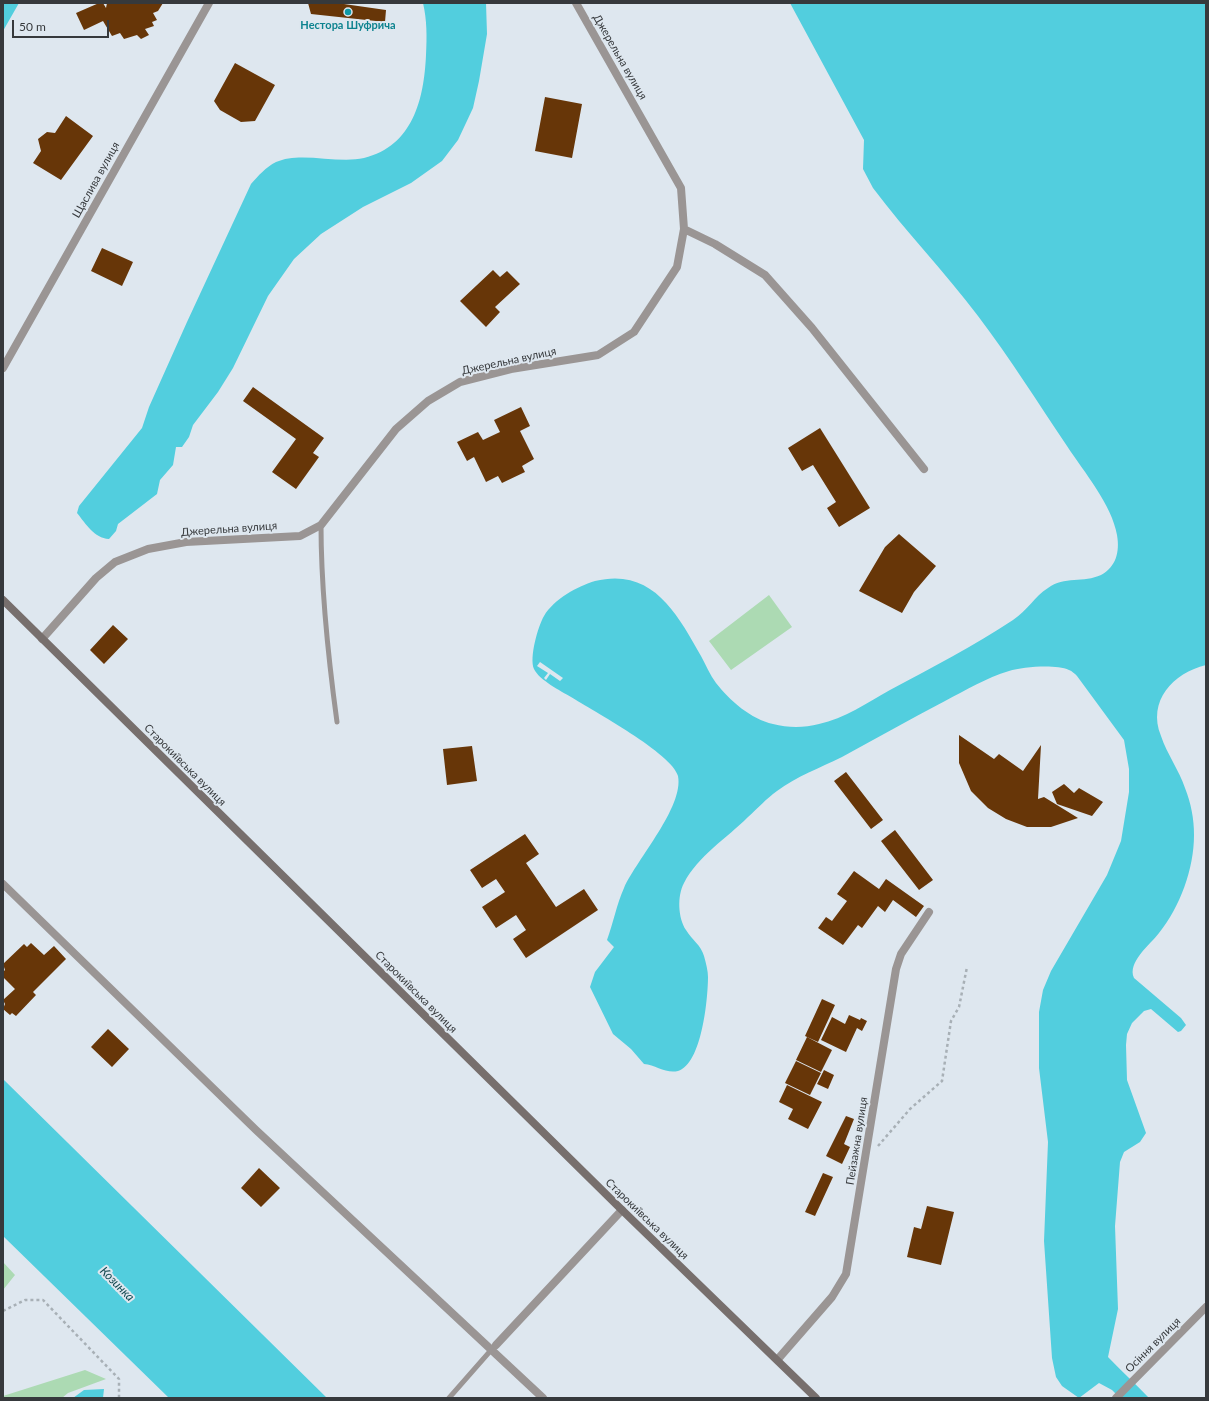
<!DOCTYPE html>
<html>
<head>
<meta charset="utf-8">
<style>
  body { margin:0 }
  #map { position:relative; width:1209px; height:1401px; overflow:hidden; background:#dee7ef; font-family:Lato,sans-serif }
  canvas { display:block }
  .frame { position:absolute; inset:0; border:4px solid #36393c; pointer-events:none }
  .scale { position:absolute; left:12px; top:20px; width:97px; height:18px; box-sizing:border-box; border:2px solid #36393c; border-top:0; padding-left:5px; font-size:12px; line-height:14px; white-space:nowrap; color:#36393c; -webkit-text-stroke:3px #dee7ef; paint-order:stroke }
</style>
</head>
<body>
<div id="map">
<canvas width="1209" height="1401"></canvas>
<div class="frame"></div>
<div class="scale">50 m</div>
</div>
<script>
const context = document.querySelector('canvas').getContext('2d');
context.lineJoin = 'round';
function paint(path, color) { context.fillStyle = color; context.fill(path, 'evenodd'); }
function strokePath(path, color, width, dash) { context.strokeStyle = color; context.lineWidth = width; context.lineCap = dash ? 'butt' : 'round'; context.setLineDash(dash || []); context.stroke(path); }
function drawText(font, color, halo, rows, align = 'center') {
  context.font = font + ' Lato,sans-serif'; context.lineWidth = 4; context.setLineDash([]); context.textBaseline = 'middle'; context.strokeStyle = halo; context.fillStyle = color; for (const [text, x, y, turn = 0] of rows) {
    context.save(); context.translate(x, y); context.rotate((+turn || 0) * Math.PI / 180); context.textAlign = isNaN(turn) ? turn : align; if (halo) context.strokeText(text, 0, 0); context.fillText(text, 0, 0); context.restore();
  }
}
const green = new Path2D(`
  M769,595L792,627L731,670L709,641Z
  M3,1262L15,1275L3,1290Z
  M85,1370L106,1379L68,1393L62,1398H3V1396Z`);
const water = new Path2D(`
  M3,3H19L3,31Z
  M423,3H486L487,34L479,81L473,108L458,140L442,161L411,183L363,207L321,234L294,259L268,296L233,368L218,392L193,425L189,437L182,447H176L173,465L160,480L157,494L118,524L116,531L109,539C94,538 86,524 77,513L79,506L142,428L149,407L187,322L251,184C258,176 266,167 276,162C300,151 337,164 364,158C413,146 424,99 426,55C427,37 427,20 423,3Z
  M790,3H1206V665C1173,673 1147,701 1161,736C1167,754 1179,770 1185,788C1191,803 1194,819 1194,835C1194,869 1180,907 1159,933C1150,945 1127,962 1134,978L1181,1018L1186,1025L1181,1031L1178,1032L1151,1009L1144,1011L1132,1023L1127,1034L1126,1045L1127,1080L1146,1133L1140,1142L1124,1152L1120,1162L1115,1226L1118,1309L1108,1357C1121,1371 1136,1384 1149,1398H1120L1112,1390L1099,1383L1079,1398L1062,1386L1056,1377L1052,1358L1044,1241L1048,1142L1039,1068V1012L1043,990L1051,971L1107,875L1121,841L1129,792V769L1124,740L1077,676C1075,674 1072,671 1069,670C1055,664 1023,667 1009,671C986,678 966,690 945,701C910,719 877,738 842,757C820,768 797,776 777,791C766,799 758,808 748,817C727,838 698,856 684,883C677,896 678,918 686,930C692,940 701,945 704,956C706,963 708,971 708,977C708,998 702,1064 678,1071C666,1074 656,1065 644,1064L631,1049L613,1034L590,987L595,972L614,947L607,940C613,924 617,903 624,888C637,859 684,807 678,776C673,754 592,710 571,697C561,691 539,680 534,669C529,658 538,626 544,616C554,599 578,586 595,581C652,567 677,613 701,656C706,665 710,675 716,683C730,701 751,719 773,724C788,728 804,728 819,724C844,719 868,702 890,690C931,668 974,646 1013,620C1027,611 1035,596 1048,588C1064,576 1084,583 1101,575C1116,567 1120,552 1117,535C1112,505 1084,472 1067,446C1038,403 1010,358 978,316C945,272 906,232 873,188L863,169L864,140Z
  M3,1079L327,1398H169L3,1236Z
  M104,1389L103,1398H73L84,1390Z`);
const pier = new Path2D(`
  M540,662L563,678L560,681L550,674L546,680L544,678L548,673L537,666Z`);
const building = new Path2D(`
  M99,3H103L106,8L107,3H163L158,11L153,13L157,20L152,22L154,26L145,29L149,35L141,39L137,35L124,39L120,33L112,36L103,21L84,30L76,13Z
  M308,3H337L386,10L385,22L311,14Z
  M235,63L275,85L255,121L241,122L220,110L214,101Z
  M545,97L582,104L572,158L535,151Z
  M66,116L93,136L61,180L33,163L41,151L38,139L47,132L55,133Z
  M102,248L133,262L122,286L91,271Z
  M493,270L500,277L507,271L520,284L495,307L500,312L486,327L460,301Z
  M253,387L324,438L313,453L319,457L296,489L272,472L296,439L243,401Z
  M521,407L530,426L520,431L534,459L522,466L525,472L502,483L498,476L486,482L474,457L467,461L457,442L478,432L483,440L500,432L494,420Z
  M820,428L870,508L839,527L827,508L836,502L813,465L802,471L788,448Z
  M899,534L936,566L914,592L902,613L859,591L885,547Z
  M113,625L128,639L104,664L90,650Z
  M959,735L994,759L999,754L1023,771L1041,745L1038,799L1044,797L1078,818L1051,827H1027L1006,819L988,808L971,791L959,763Z
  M472,746L477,781L447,785L443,749Z
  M846,772L883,820L871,829L834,781Z
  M1064,784L1074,793L1079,788L1103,802L1092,816L1057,804L1052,792Z
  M895,830L933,880L919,890L881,841Z
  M525,834L539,854L526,863L556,907L584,889L598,910L526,958L513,939L526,930L516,915L496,928L482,907L505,892L496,879L482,888L470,870Z
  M854,871L879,889L886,879L924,906L916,917L893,900L885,912L878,906L862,928L858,925L843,945L818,928L826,917L832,921L847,901L837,894Z
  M31,943L44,955L54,946L66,959L33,992L36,995L16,1016L12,1013L10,1015L3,1009L5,1004L3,1000L15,989L3,977V972L5,970L3,964L24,944L27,947Z
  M822,999L835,1005L818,1042L805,1036Z
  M849,1015L860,1020L861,1018L867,1021L862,1031L857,1028L846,1052L821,1040L832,1017L845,1024Z
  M108,1029L129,1049L112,1067L91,1047Z
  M807,1037L832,1050L821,1072L796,1060Z
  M796,1061L821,1073L810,1095L785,1083Z
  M824,1070L834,1075L828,1089L817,1084Z
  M787,1085L822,1102L808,1129L788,1119L793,1109L779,1102Z
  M846,1116L854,1119L844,1144L850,1147L842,1164L826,1156Z
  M259,1168L280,1188L261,1207L241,1188Z
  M823,1173L833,1177L815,1216L805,1212Z
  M927,1206L954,1212L941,1265L907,1257L914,1227L921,1229Z`);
const path = new Path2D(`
  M878,1146L910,1109L942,1081L951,1021L959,1007L967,967
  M3,1311L25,1300H43L119,1379V1398`);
const lane = new Path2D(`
  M321,525C321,591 328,656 337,722
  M449,1398L492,1349`);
const street = new Path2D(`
  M684,229L715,244L765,275L812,328L924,469
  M3,368L209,3
  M42,639L96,578L115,562L148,549L186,542L300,536L321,525L396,429L428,401L460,382L511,369L598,355L634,332L677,267L684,229L681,188L576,3
  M3,884L256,1130L543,1398
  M496,1345L622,1210
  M778,1359L832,1297L846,1274L896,969L901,954L929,912
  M1116,1398L1206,1307`);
const secondary = new Path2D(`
  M3,600L622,1210L816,1398`);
const markers = [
  [348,12,4,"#0f9aa8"]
];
const cultureNames = [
  ["Нестора Шуфрича",348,25]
];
const streetNames = [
  ["Джерельна вулиця",620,57,60],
  ["Щаслива вулиця",96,180,-61],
  ["Джерельна вулиця",509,361,-12],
  ["Джерельна вулиця",229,529,-4],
  ["Старокиївська вулиця",185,765,45],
  ["Старокиївська вулиця",416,992,45],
  ["Пейзажна вулиця",857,1141,-81],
  ["Старокиївська вулиця",647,1219,44],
  ["Осіння вулиця",1153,1345,-45]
];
const waterNames = [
  ["Козинка",117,1284,45]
];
paint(green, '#acdab3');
paint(water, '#52cede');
paint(pier, '#dee7ef');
paint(building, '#673608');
strokePath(path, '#a8b0b6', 2.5, [3, 3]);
strokePath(lane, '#9a9594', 5);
strokePath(street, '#9a9594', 8);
strokePath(secondary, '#776f6d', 8);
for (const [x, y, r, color] of markers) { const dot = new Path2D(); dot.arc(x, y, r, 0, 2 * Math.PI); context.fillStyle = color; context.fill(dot); strokePath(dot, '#dee7ef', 1.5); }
drawText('bold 11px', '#0d838f', '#dee7ef', cultureNames);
drawText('11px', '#36393c', '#dee7ef', streetNames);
drawText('italic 12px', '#10474e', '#dee7ef', waterNames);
</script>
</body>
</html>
